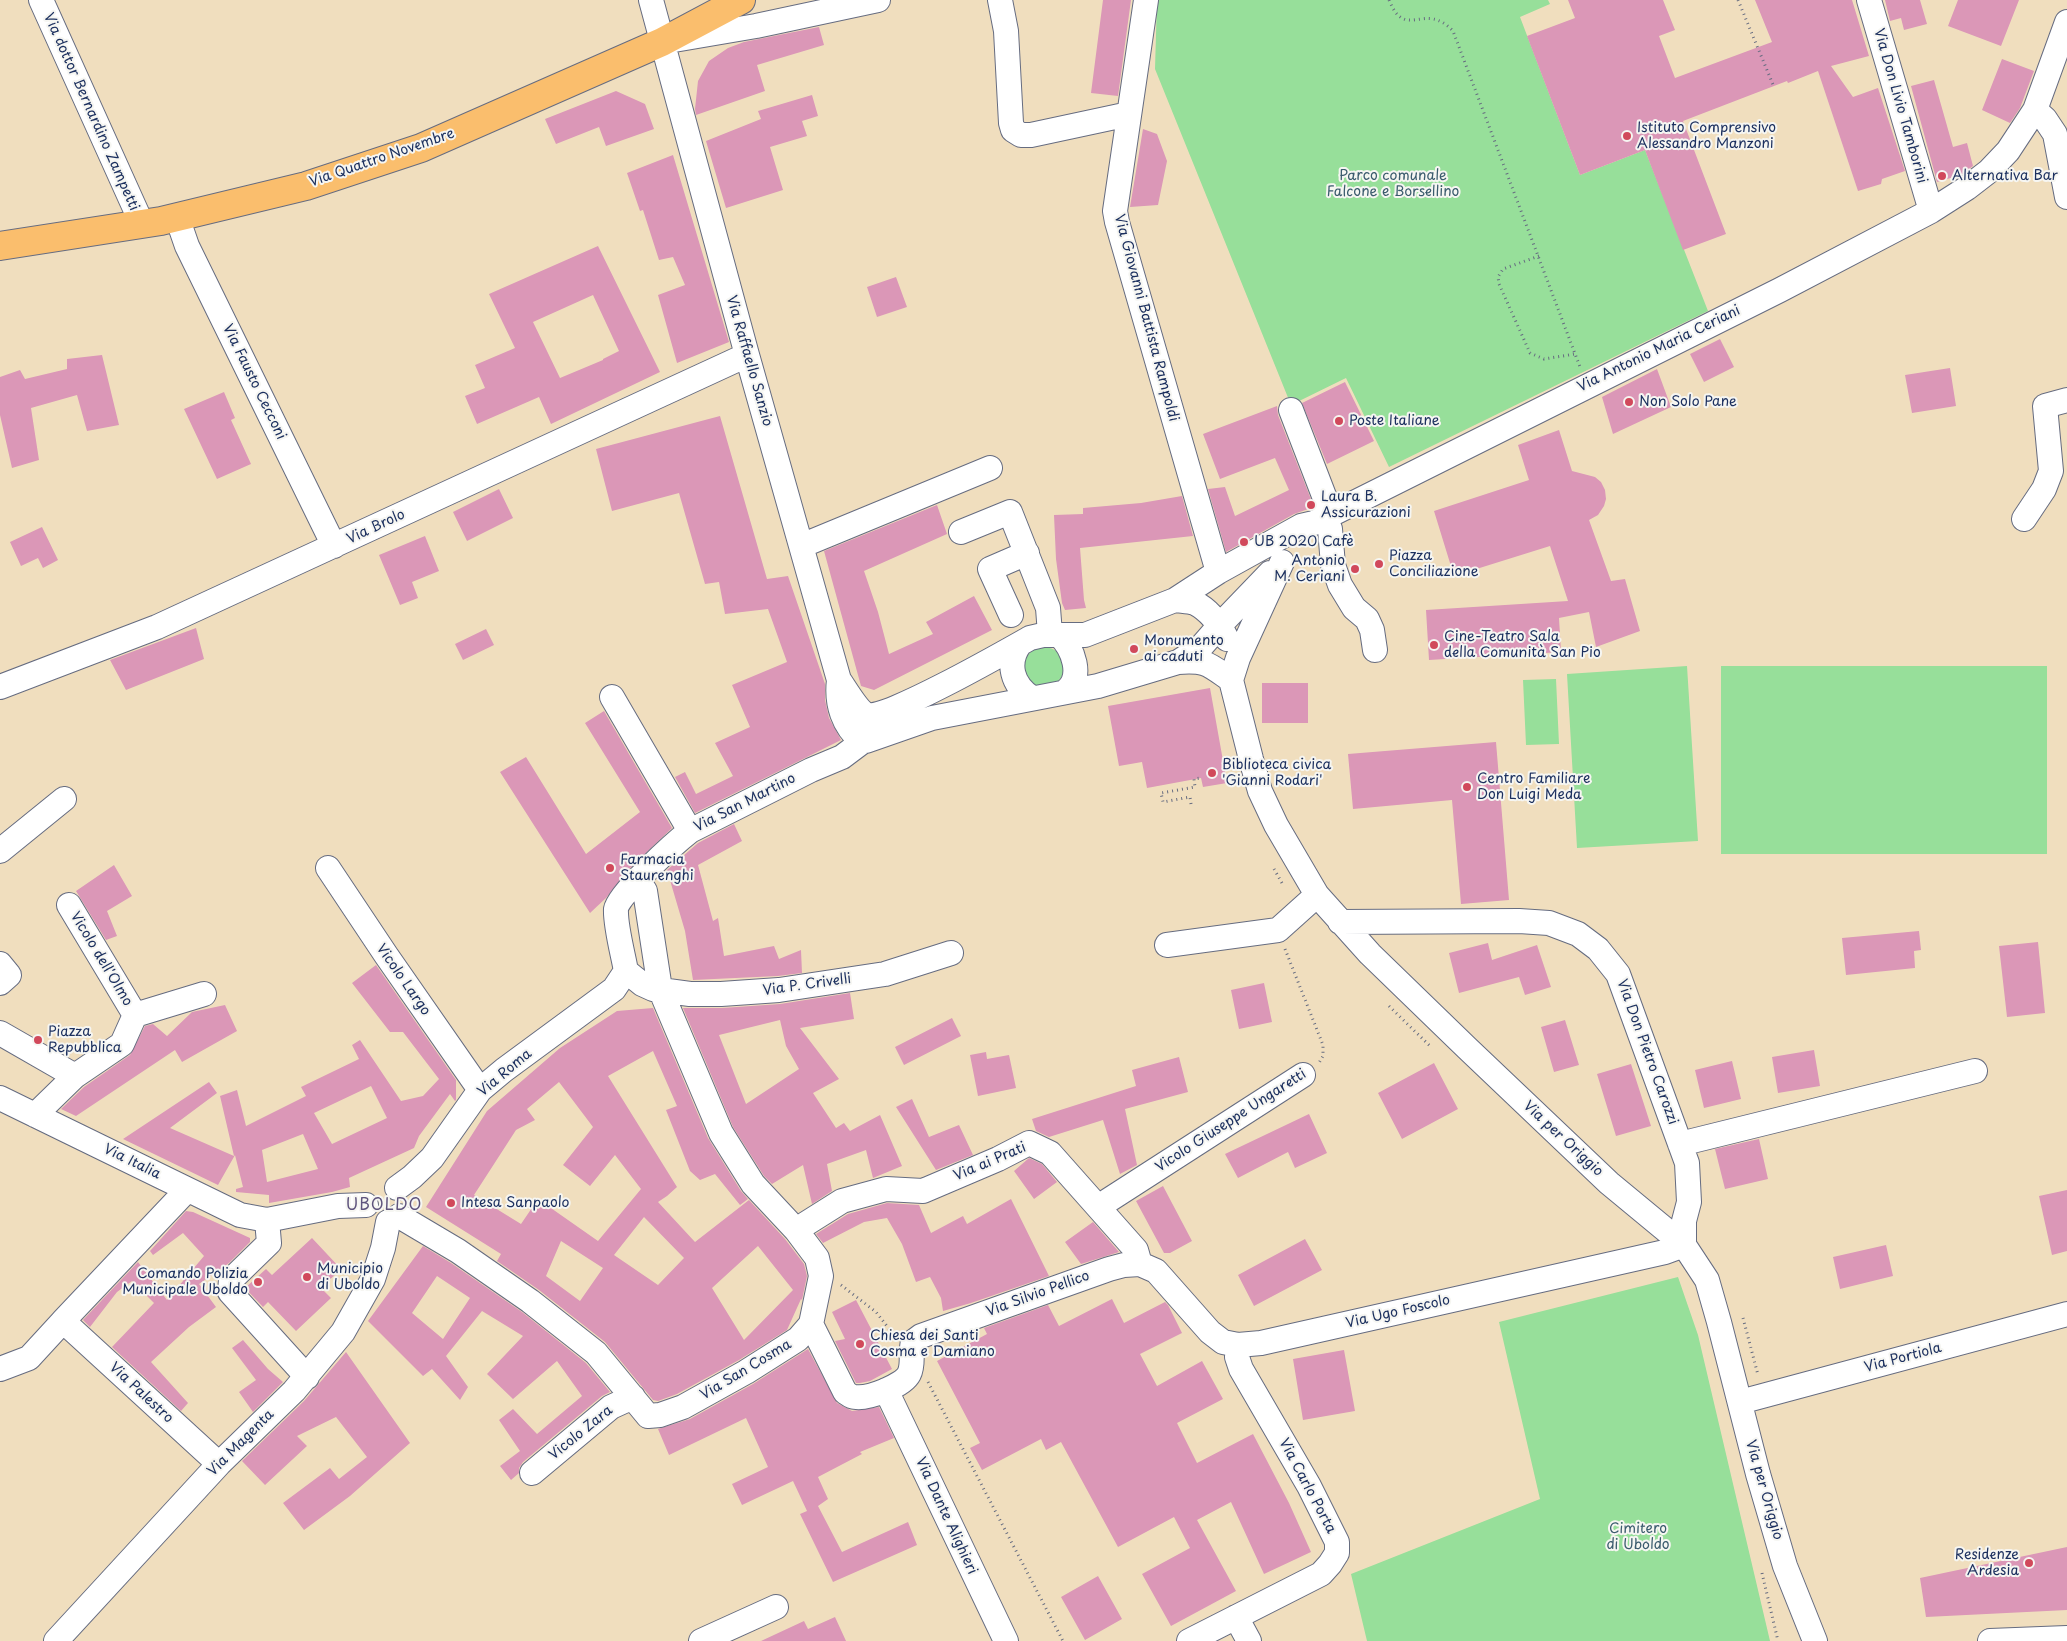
<!DOCTYPE html>
<html>
<head>
<meta charset="utf-8">
<style>
  body { margin:0 }
  canvas { display:block; background:#f0debe }
</style>
</head>
<body>
<canvas width="2067" height="1641"></canvas>
<script>
const context = document.querySelector('canvas').getContext('2d');
context.lineJoin = 'round';
function paint(path, color) { context.fillStyle = color; context.fill(path, 'evenodd'); }
function strokePath(path, color, width, dash) { context.strokeStyle = color; context.lineWidth = width; context.lineCap = dash ? 'butt' : 'round'; context.setLineDash(dash || []); context.stroke(path); }
function drawText(font, color, halo, rows, align = 'center') {
  context.font = font + ' "Playpen Sans",sans-serif'; context.lineWidth = 4; context.setLineDash([]); context.textBaseline = 'middle'; context.strokeStyle = halo; context.fillStyle = color; for (const [text, x, y, turn = 0] of rows) {
    context.save(); context.translate(x, y); context.rotate((+turn || 0) * Math.PI / 180); context.textAlign = isNaN(turn) ? turn : align; if (halo) context.strokeText(text, 0, 0); context.fillText(text, 0, 0); context.restore();
  }
}
const green = new Path2D(`
  M1157,0H1548L1550,4L1520,17L1580,175L1645,150L1708,311L1389,467L1346,378L1291,405L1155,69Z
  M1024 667a20 20 0 1 1 40 0a20 20 0 1 1-40 0Z
  M1687,666L1698,841L1577,848L1567,674Z
  M1721,666H2047V854H1721Z
  M1556,679L1559,744L1526,745L1523,680Z
  M1678,1277L1698,1335L1770,1641H1367L1351,1574L1540,1499L1499,1322Z`);
const building = new Path2D(`
  M1103,0H1131L1118,96L1091,93Z
  M1568,0H1663L1675,30L1659,36L1675,78L1772,42L1755,0H1852L1869,56L1831,66L1853,97L1878,88L1905,171L1882,179L1881,184L1858,191L1818,71L1788,83L1787,81L1683,121L1726,234L1683,250L1645,150L1580,175L1527,36L1575,18Z
  M1885,0H1920L1927,24L1904,30L1901,18L1890,21Z
  M1958,0H2019L2001,46L1948,26Z
  M819,27L824,45L757,65L765,91L696,115L695,109L698,81L709,61L728,48L744,42Z
  M2002,59L2034,71L2020,108L2010,123L1982,110Z
  M1934,80L1953,147L1967,143L1973,166L1961,175L1937,182L1911,86Z
  M616,91L645,104L654,129L606,146L599,127L556,144L545,119Z
  M812,95L818,116L802,121L807,136L770,147L783,190L726,208L706,141L761,119L758,111Z
  M1143,129L1157,134L1167,161L1158,205L1130,207Z
  M673,155L729,342L677,363L658,295L685,285L673,257L659,260L643,210L640,211L627,173Z
  M598,246L660,372L551,424L539,397L477,424L465,396L485,388L475,365L515,348L489,294ZM593,295L619,351L603,359V360L560,378L533,322Z
  M896,277L907,307L877,317L867,287Z
  M1720,339L1734,367L1704,382L1690,354Z
  M102,355L119,425L87,431L77,395L31,408L39,460L12,468L0,415V377L20,370L25,379L67,369V359Z
  M1950,368L1956,406L1912,413L1905,375Z
  M1657,369L1671,407L1613,434L1602,397Z
  M1345,382L1374,441L1327,464L1302,403Z
  M224,392L235,418L231,420L251,464L217,479L184,409Z
  M1277,406L1278,415L1314,507L1294,514L1226,552L1208,489L1225,487L1235,516L1289,490L1275,458L1220,479L1203,434Z
  M720,416L767,579L788,576L825,684V700L829,718L841,740L695,813L675,777L685,772L696,794L733,776L715,743L750,727L732,685L787,662L768,609L725,614L719,582L705,584L679,493L612,511L596,449Z
  M1559,430L1572,471L1595,477L1601,482L1605,490L1606,499L1604,506L1598,515L1589,520L1611,581L1625,579L1640,631L1596,647L1589,612L1559,618L1561,652L1429,660L1426,610L1568,601L1550,546L1454,576L1434,511L1529,480L1518,445Z
  M499,489L513,518L467,541L453,512Z
  M1182,496L1193,536L1080,548L1084,600L1086,608L1065,610L1062,603L1056,559L1054,515L1083,514V508L1141,503Z
  M937,505L947,534L864,571L878,612L889,654L933,634L926,622L974,596L992,630L874,690L861,686L824,551Z
  M42,527L58,560L43,568L38,558L21,566L10,542Z
  M425,536L439,571L412,582L418,598L400,605L379,555Z
  M196,628L204,659L126,690L110,660Z
  M486,629L494,645L463,660L455,644Z
  M1262,683H1308V723H1262Z
  M1210,688L1227,783L1203,787L1201,778L1147,788L1142,762L1119,766L1108,706Z
  M604,711L672,828L627,871L606,898L590,913L500,772L526,757L586,854L640,812L585,723Z
  M1496,742L1509,900L1461,904L1452,800L1353,809L1348,754Z
  M734,824L742,841L698,865L713,921L718,918L724,956L774,946L779,959L801,950L802,973L778,976L693,980L685,931L667,870L698,843Z
  M114,865L132,896L107,911L117,936L106,940L76,891Z
  M1919,931L1921,950L1914,951L1915,968L1846,975L1842,938Z
  M2038,942L2045,1013L2007,1017L1999,946Z
  M1488,943L1492,960L1537,945L1551,987L1525,995L1519,977L1459,993L1449,953Z
  M376,965L456,1080V1100L455,1101L450,1094L419,1136L414,1148L349,1178L350,1187L332,1192L269,1203V1195L236,1192V1189L243,1187L235,1155L218,1185L123,1139L209,1082L217,1093L170,1128L234,1156L220,1096L237,1090L246,1126L306,1096L301,1087L359,1059L352,1045L360,1040L401,1101L423,1096L439,1079L403,1032H390L352,983ZM371,1086L387,1118L332,1144L314,1113ZM303,1134L318,1169L267,1182L262,1150Z
  M1264,983L1272,1022L1239,1029L1231,990Z
  M850,993L854,1019L800,1028L839,1079L813,1093L836,1128L844,1123L850,1131L880,1115L902,1166L873,1178L866,1150L827,1164L832,1191L812,1204L803,1165L772,1184L764,1176L733,1127L683,1008H722L780,1004ZM780,1020L786,1046L799,1069L746,1104L719,1035Z
  M225,1005L237,1031L182,1062L175,1050L76,1116L61,1109L84,1087L130,1055L145,1026L153,1024L167,1036L192,1012Z
  M653,1008L708,1138L741,1191L748,1199L740,1205L715,1174L700,1180L690,1171L666,1110L677,1106L653,1051L608,1076L677,1187L667,1196L658,1202L695,1242L749,1200L785,1239L804,1264L807,1276L802,1300L801,1299L787,1330L739,1360L677,1394L658,1401L653,1400L605,1342L539,1290L497,1261L501,1254L426,1207L487,1111L560,1048L617,1011ZM559,1082L593,1127L563,1165L590,1186L615,1155L641,1189L598,1241L538,1199L521,1224L474,1195L516,1130L535,1120L527,1109ZM644,1217L684,1258L658,1285L614,1255ZM561,1241L603,1268L580,1301L546,1276ZM758,1246L793,1290L744,1340L712,1288Z
  M952,1018L961,1036L904,1065L895,1047Z
  M1565,1020L1579,1065L1554,1072L1541,1027Z
  M1814,1050L1820,1086L1778,1093L1772,1057Z
  M986,1052L987,1059L1009,1055L1016,1088L978,1096L970,1055Z
  M1179,1057L1188,1092L1125,1109L1137,1165L1120,1174L1103,1120L1049,1137L1036,1131L1032,1119L1136,1086L1132,1070Z
  M1732,1061L1741,1099L1704,1108L1695,1070Z
  M1434,1063L1458,1109L1402,1139L1378,1093Z
  M1631,1064L1651,1126L1616,1136L1597,1074Z
  M912,1099L929,1137L959,1125L973,1155L936,1170L896,1107Z
  M1309,1114L1327,1153L1295,1168L1288,1152L1238,1178L1225,1154Z
  M1759,1139L1768,1179L1725,1189L1715,1149Z
  M1029,1158L1042,1164L1057,1182L1034,1199L1014,1171Z
  M1163,1186L1192,1241L1170,1253H1164L1136,1201Z
  M2067,1190V1251L2052,1255L2039,1196Z
  M1011,1199L1049,1276L971,1303L943,1311L941,1298L930,1277L916,1282L902,1244L887,1218L864,1222L823,1243L816,1234L848,1214L887,1203L919,1205L931,1233L963,1216L967,1224Z
  M186,1211L193,1212L250,1238V1242L229,1263L199,1284L216,1307L189,1327L151,1362L188,1403L181,1411L112,1347L154,1303L132,1281L117,1292L90,1327L83,1320L138,1262L167,1300L204,1256L183,1233L153,1255L150,1251Z
  M1093,1222L1119,1252L1081,1264L1065,1242Z
  M312,1238L341,1269L321,1288L331,1298L296,1331L268,1302L263,1307L245,1288L266,1269L272,1275Z
  M1305,1239L1322,1270L1254,1306L1238,1275Z
  M1886,1245L1893,1276L1840,1289L1833,1257Z
  M423,1246L451,1263L522,1312L586,1363L610,1392L602,1396L523,1462L519,1468V1473L511,1480L500,1466L520,1451L499,1420L513,1409L537,1434L582,1396L557,1361L513,1399L487,1374L523,1336L482,1311L446,1356L468,1387L460,1400L432,1369L423,1376L368,1321ZM437,1276L470,1298L443,1339L412,1313Z
  M1112,1299L1124,1323L1165,1302L1168,1305L1182,1333L1140,1354L1157,1386L1202,1361L1223,1399L1177,1423L1197,1463L1253,1434L1289,1503L1311,1552L1264,1574L1231,1502L1197,1520L1236,1591L1171,1626L1142,1574L1190,1548L1174,1517L1118,1547L1061,1442L1046,1450L1041,1439L982,1470L970,1448L980,1443L937,1361L987,1334L984,1328L1048,1305L1059,1326Z
  M856,1300L892,1369L870,1381L860,1383H856L835,1341L845,1339L832,1312Z
  M243,1340L268,1369L283,1382L253,1412L239,1392L256,1380L232,1348Z
  M808,1349L837,1403L852,1411L879,1407L894,1438L860,1452L862,1454L818,1477L828,1499L818,1506L842,1552L908,1522L917,1545L833,1582L800,1514L807,1511L793,1481L742,1505L732,1484L768,1467L746,1418L669,1455L658,1429L690,1419L753,1384Z
  M1344,1350L1355,1411L1303,1420L1293,1359Z
  M346,1352L410,1443L350,1496L304,1530L283,1503L330,1468L339,1479L367,1457L336,1417L297,1436L307,1446L265,1485L242,1461L304,1401Z
  M2067,1547V1610L1926,1617L1920,1578Z
  M1098,1576L1122,1619L1085,1640L1061,1597Z
  M835,1617L846,1641H761L804,1621L808,1629Z`);
const path = new Path2D(`
  M1389,0C1406,42 1424,0 1453,31L1580,367
  M1738,0L1774,87
  M1539,256L1503,269L1498,277L1499,284L1530,353L1544,359L1575,354
  M1191,804L1190,797L1163,802L1161,793L1195,787L1194,779L1201,778
  M1274,869L1282,883
  M1285,949L1323,1045V1056L1319,1063
  M1389,1006L1431,1047
  M841,1285L876,1312L894,1335
  M1743,1318L1758,1375
  M928,1382L1063,1641
  M1762,1573L1778,1641`);
const minor = new Path2D(`
  M41,0L142,224
  M651,0L747,355L839,680C845,688 858,712 868,715C886,720 1007,651 1030,638L1043,635H1085L1175,600L1218,572L1301,526L1314,523L1780,290L1931,211L1967,188L1989,171L2008,151L2035,110L2067,22
  M1000,0L1006,31L1011,123L1013,130L1021,135H1031L1129,114
  M1146,0L1115,211L1117,222L1218,572
  M1869,0L1931,211
  M674,40L756,26L878,0
  M2035,110L2045,119L2055,134L2067,197
  M177,217L187,246L334,546
  M1291,410L1331,514
  M1324,516L1330,529L1333,565L1340,585L1354,608L1367,619L1372,630L1375,650
  M2024,519L2044,489L2051,471L2045,406L2067,400
  M961,532L1010,512L1048,608L1050,634
  M801,546L990,468
  M1282,562L1238,658L1231,680L1251,759L1260,791L1276,825L1317,895L1370,954L1467,1048L1609,1183L1684,1245L1707,1280L1719,1322L1758,1474L1785,1566L1815,1641
  M1175,600C1181,601 1189,601 1195,603C1209,610 1220,625 1227,639
  M1011,615L990,569L1027,553
  M1059,635C1073,648 1084,677 1066,691
  M1020,644C1006,663 1012,685 1032,698
  M1178,662C1207,660 1208,664 1231,680
  M839,680C836,704 843,726 862,742
  M0,687L157,627L747,355
  M612,697L690,831
  M892,710L862,742L842,757L811,770L690,831C676,842 618,894 616,909C615,925 623,954 626,971L642,984L653,989L690,994H721L779,990L885,974L951,953
  M866,741L932,718L1098,686L1178,662L1200,648L1220,625L1270,573
  M0,851L64,799
  M328,868L386,955L480,1090
  M69,905L135,1015L122,1044L75,1076
  M1167,945L1278,930L1317,895
  M0,964L9,975L0,983
  M135,1015L204,994
  M0,1033L75,1076L35,1115
  M0,1098L240,1215L267,1220L338,1206L366,1205
  M1680,1144L1975,1071
  M397,1188L412,1177L432,1158L480,1090L504,1070L614,989L626,971
  M187,1190L63,1321L219,1464
  M1098,1207L1303,1075
  M399,1216L458,1251L530,1301L596,1353L648,1416L660,1415L683,1407L746,1372L798,1339L811,1324L821,1276L817,1258L796,1230L753,1184L721,1133L660,989L645,891L638,880
  M267,1220L269,1243L231,1280L230,1292L307,1377
  M796,1230L842,1201L886,1189L923,1191L998,1159L1029,1143L1050,1153L1136,1250L1140,1264
  M811,1324L845,1392C848,1394 851,1397 855,1397C868,1399 903,1386 909,1374C914,1365 910,1352 913,1342L921,1336L1109,1269L1124,1265L1140,1264L1156,1271L1210,1332L1223,1342L1238,1345L1261,1343L1665,1252L1684,1245V1221L1689,1202L1687,1163L1618,974L1598,949L1578,934L1549,923L1519,921L1340,922
  M0,1369L29,1358L63,1321
  M886,1390L1006,1641
  M1740,1402L2067,1314
  M532,1473L611,1407L633,1397
  M1236,1617L1249,1641
  M56,1641L219,1464L294,1391L343,1332L373,1279L383,1248L388,1222
  M701,1641L776,1607
  M1189,1641L1321,1574L1330,1564L1337,1553V1542L1309,1486L1241,1369L1237,1357L1238,1345
  M1990,1641L2067,1638`);
const major = new Path2D(`
  M0,246L161,221L306,186L421,148L662,42L741,0`);
const markers = [
  [1627,136,5,"#d1495b"],
  [1942,176,5,"#d1495b"],
  [1629,402,5,"#d1495b"],
  [1339,421,5,"#d1495b"],
  [1311,505,5,"#d1495b"],
  [1244,542,5,"#d1495b"],
  [1379,564,5,"#d1495b"],
  [1355,569,5,"#d1495b"],
  [1434,645,5,"#d1495b"],
  [1134,649,5,"#d1495b"],
  [1212,773,5,"#d1495b"],
  [1467,787,5,"#d1495b"],
  [610,868,5,"#d1495b"],
  [38,1040,5,"#d1495b"],
  [451,1203,5,"#d1495b"],
  [307,1277,5,"#d1495b"],
  [258,1282,5,"#d1495b"],
  [860,1344,5,"#d1495b"],
  [2029,1563,5,"#d1495b"]
];
const streetNames = [
  ["Via Don Livio Tamborini",1900,106,74],
  ["Via dottor Bernardino Zampetti",91,112,66],
  ["Via Quattro Novembre",382,158,-19],
  ["Via Giovanni Battista Rampoldi",1146,318,75],
  ["Via Antonio Maria Ceriani",1659,349,-26],
  ["Via Raffaello Sanzio",749,361,74],
  ["Via Fausto Cecconi",254,382,64],
  ["Via Brolo",376,527,-25],
  ["Via San Martino",745,803,-27],
  ["Vicolo dell'Olmo",101,959,59],
  ["Vicolo Largo",403,980,55],
  ["Via P. Crivelli",807,985,-8],
  ["Via Don Pietro Carozzi",1647,1052,70],
  ["Via Roma",505,1073,-40],
  ["Vicolo Giuseppe Ungaretti",1231,1121,-33],
  ["Via per Origgio",1563,1139,43],
  ["Via Italia",132,1162,26],
  ["Via ai Prati",990,1162,-23],
  ["Via Silvio Pellico",1038,1294,-20],
  ["Via Ugo Foscolo",1398,1312,-13],
  ["Via Portiola",1903,1358,-15],
  ["Via San Cosma",746,1370,-31],
  ["Via Palestro",141,1393,43],
  ["Vicolo Zara",581,1433,-39],
  ["Via Magenta",241,1443,-45],
  ["Via Carlo Porta",1307,1486,62],
  ["Via per Origgio",1764,1490,74],
  ["Via Dante Alighieri",946,1516,65]
];
const poiNames = [
  ["Istituto Comprensivo",1637,128],
  ["Alessandro Manzoni",1637,144],
  ["Alternativa Bar",1952,176],
  ["Non Solo Pane",1639,402],
  ["Poste Italiane",1349,421],
  ["Laura B.",1321,497],
  ["Assicurazioni",1321,513],
  ["UB 2020 Cafè",1254,542],
  ["Piazza",1389,556],
  ["Conciliazione",1389,572],
  ["Antonio",1345,561,"right"],
  ["M. Ceriani",1345,577,"right"],
  ["Cine-Teatro Sala",1444,637],
  ["della Comunità San Pio",1444,653],
  ["Monumento",1144,641],
  ["ai caduti",1144,657],
  ["Biblioteca civica",1222,765],
  ["'Gianni Rodari'",1222,781],
  ["Centro Familiare",1477,779],
  ["Don Luigi Meda",1477,795],
  ["Farmacia",620,860],
  ["Staurenghi",620,876],
  ["Piazza",48,1032],
  ["Repubblica",48,1048],
  ["Intesa Sanpaolo",461,1203],
  ["Municipio",317,1269],
  ["di Uboldo",317,1285],
  ["Comando Polizia",248,1274,"right"],
  ["Municipale Uboldo",248,1290,"right"],
  ["Chiesa dei Santi",870,1336],
  ["Cosma e Damiano",870,1352],
  ["Residenze",2019,1555,"right"],
  ["Ardesia",2019,1571,"right"]
];
const parkNames = [
  ["Parco comunale",1393,176],
  ["Falcone e Borsellino",1393,192],
  ["Cimitero",1638,1529],
  ["di Uboldo",1638,1545]
];
const quarterNames = [
  ["UBOLDO",384,1206]
];
paint(green, '#97df9a');
paint(building, '#db97b7');
strokePath(minor, '#666c80', 26);
strokePath(major, '#666c80', 30);
strokePath(path, '#666c80', 3, [1, 4]);
strokePath(minor, '#fff', 24);
strokePath(major, '#fabe6d', 28);
for (const [x, y, r, color] of markers) { const dot = new Path2D(); dot.arc(x, y, r, 0, 2 * Math.PI); context.fillStyle = color; context.fill(dot); strokePath(dot, '#f6f6f2', 2); }
drawText('14px', '#1b2f5e', '#f6f6f2', streetNames);
drawText('14px', '#1b2f5e', '#f6f6f2', poiNames, 'left');
drawText('14px', '#3a5b6d', '#f6f6f2', parkNames);
context.letterSpacing = '1px';
drawText('16px', '#5e537d', '#f6f6f2', quarterNames);
context.letterSpacing = '0px';
</script>
</body>
</html>
